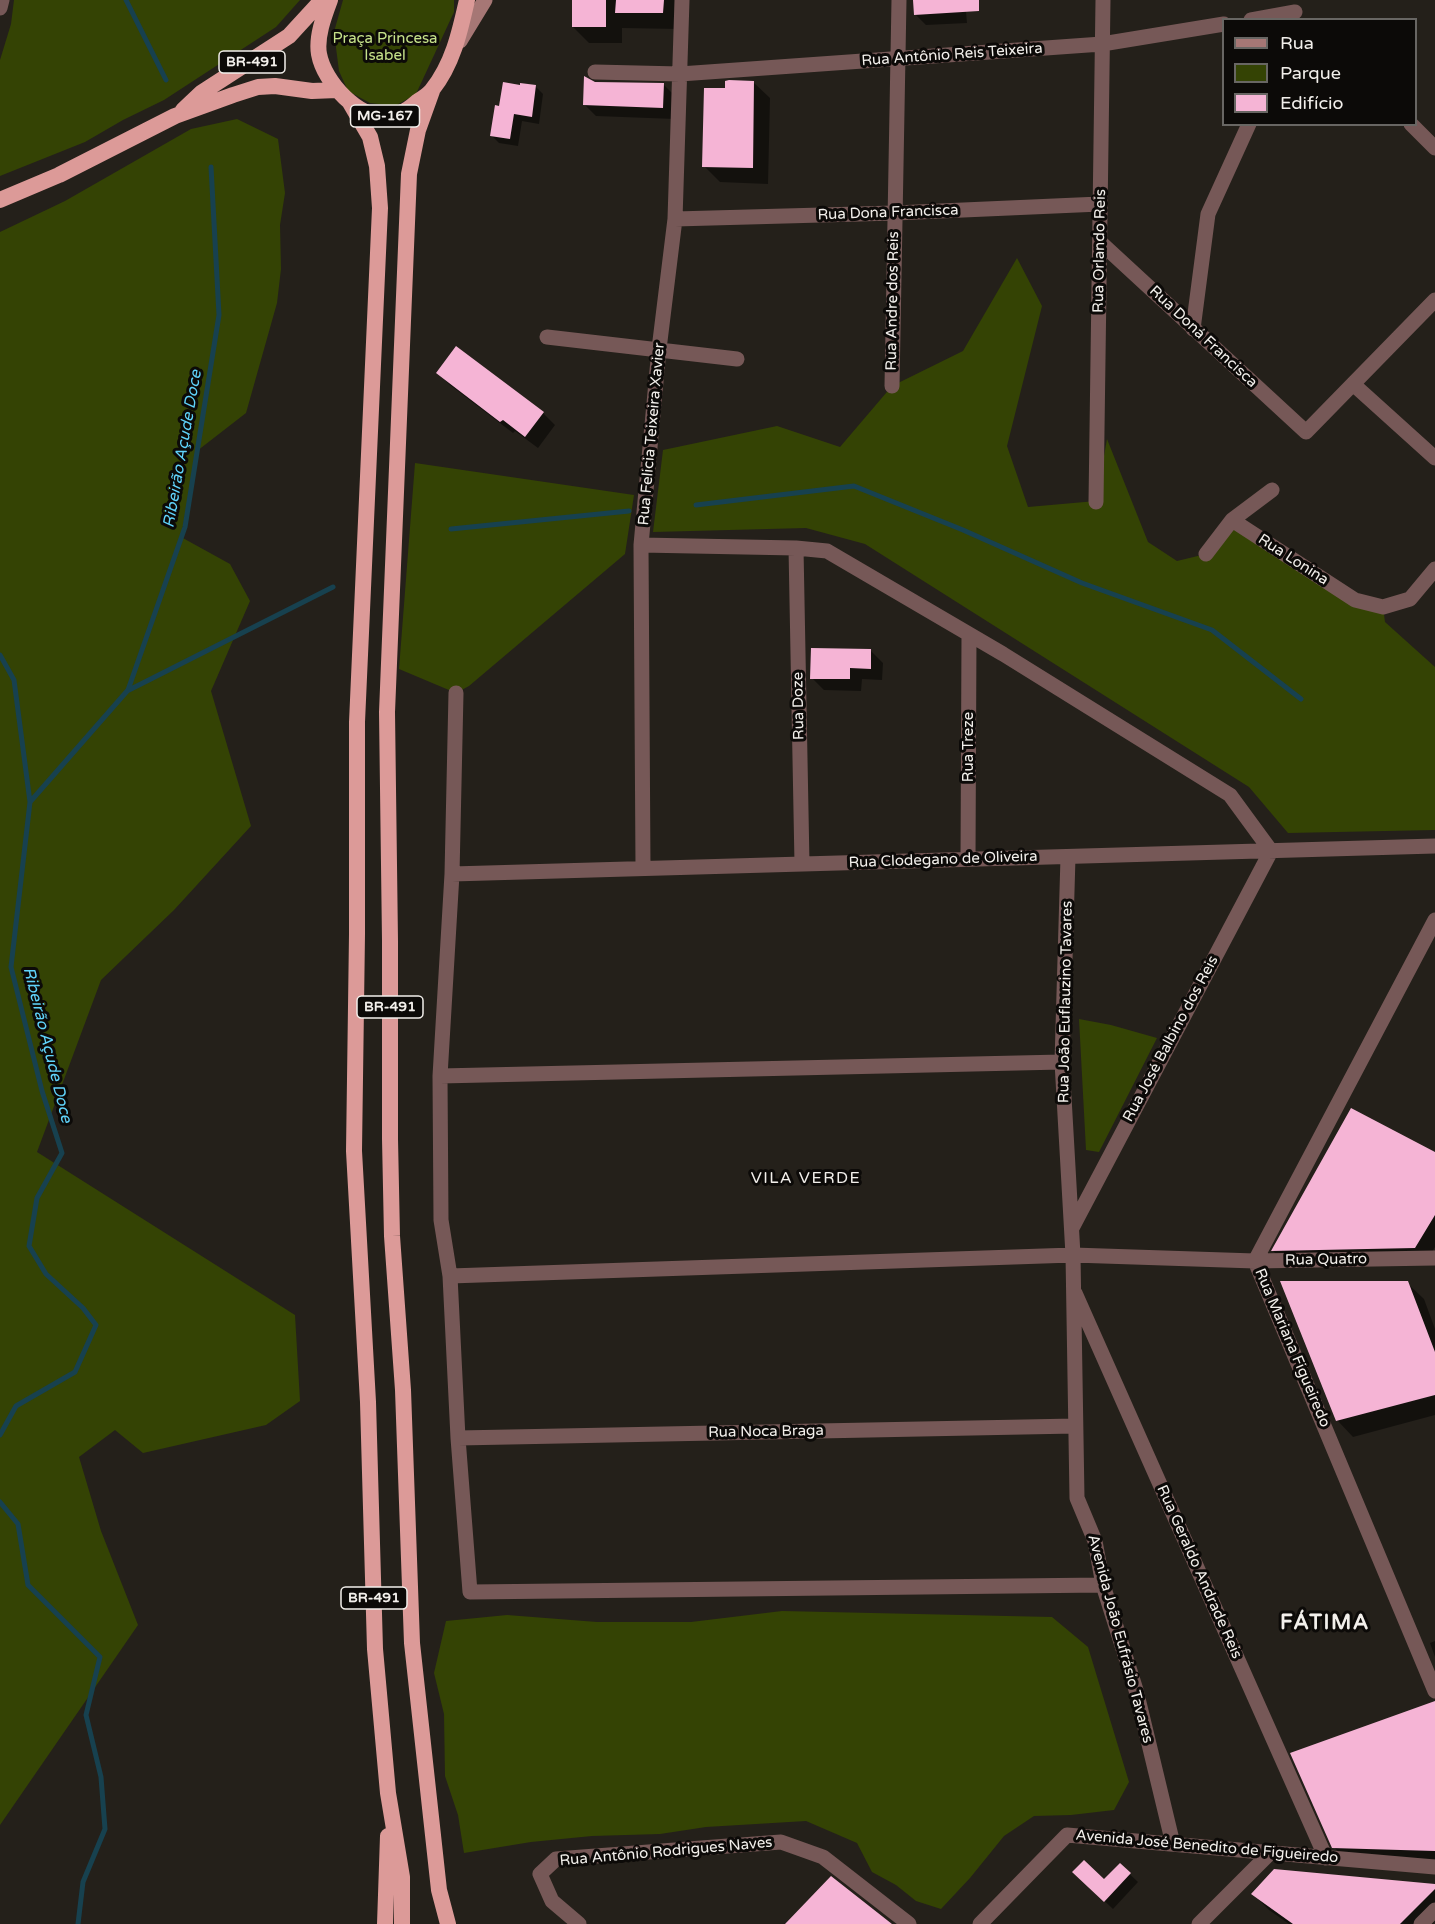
<!DOCTYPE html>
<html>
<head>
<meta charset="utf-8">
<style>
  body { margin:0 }
  #map { position:relative; width:1435px; height:1924px; overflow:hidden; background:#24201a; font-family:"Varela Round",sans-serif }
  canvas { display:block }
  .legend { position:absolute; left:1222px; top:18px; width:195px; height:108px; box-sizing:border-box; background:#0c0a08; border:2px solid #686663; margin:0; padding:8px 10px; list-style:none; font-size:18px; color:#f2efeb }
  .legend li { display:flex; align-items:center; gap:12px; height:30px }
  .legend b { width:30px; border:2px solid #686663 }
</style>
</head>
<body>
<div id="map">
<canvas width="1435" height="1924"></canvas>
<ul class="legend">
<li><b style="height:8px;background:#a67775"></b>Rua</li>
<li><b style="height:16px;background:#344304"></b>Parque</li>
<li><b style="height:16px;background:#f5b4d5"></b>Edifício</li>
</ul>
</div>
<script>
const context = document.querySelector('canvas').getContext('2d');
context.lineJoin = 'round';
function paint(path, color) { context.fillStyle = color; context.fill(path, 'evenodd'); }
function strokePath(path, color, width, dash) { context.strokeStyle = color; context.lineWidth = width; context.lineCap = dash ? 'butt' : 'round'; context.setLineDash(dash || []); context.stroke(path); }
function drawText(font, color, halo, rows, align = 'center') {
  context.font = font + ' "Varela Round",sans-serif'; context.lineWidth = 6; context.setLineDash([]); context.textBaseline = 'middle'; context.strokeStyle = halo; context.fillStyle = color; for (const [text, x, y, turn = 0] of rows) {
    context.save(); context.translate(x, y); context.rotate((+turn || 0) * Math.PI / 180); context.textAlign = isNaN(turn) ? turn : align; if (halo) context.strokeText(text, 0, 0); context.fillText(text, 0, 0); context.restore();
  }
}
const green = new Path2D(`
  M14,0H300L276,27L164,100L123,120L85,142L0,176V60L11,24Z
  M343,0H454V12L416,94L395,106L370,103L348,91L339,71L334,32Z
  M237,119L278,139L285,193L280,225L281,269L277,303L246,413L197,451L181,537L230,564L250,601L211,691L251,826L174,910L101,980L37,1152L295,1315L300,1401L266,1425L143,1453L115,1430L79,1457L101,1531L138,1625L0,1825V232L65,201L191,129Z
  M1017,258L1042,306L1007,446L1028,507L1096,501L1107,439L1148,542L1177,561L1206,554L1232,520L1355,600L1383,607L1385,622L1435,667V830L1288,833L1249,787L865,544L806,528L653,532L663,450L777,426L840,447L892,386L963,351Z
  M415,463L634,495L625,554L469,686L456,693L399,669Z
  M1079,1019L1111,1025L1157,1038L1099,1152L1086,1150Z
  M782,1611L1052,1617L1088,1647L1129,1782L1114,1810L1071,1815L1034,1816L1004,1836L970,1878L941,1909L916,1901L896,1885L872,1872L857,1843L806,1821L706,1827L660,1834L592,1836L531,1842L464,1853L458,1815L445,1776L444,1714L434,1673L446,1621L507,1615L597,1622H691Z`);
const shadow = new Path2D(`
  M573,0H679V29L622,28V43H589L573,27Z
  M915,0H965L967,23L926,25L915,14Z
  M753,82L770,98L768,184L720,182L704,166L727,90Z
  M594,83L664,85L676,97L675,119L596,116L584,104Z
  M535,86L543,94L539,124L522,121L518,146L499,143L491,135L500,107L521,87Z
  M438,373L543,413L555,425L538,448L515,431L513,433L450,385Z
  M871,651L883,663L882,680L862,679L861,691L824,690L812,678Z
  M1435,1154V1247L1427,1260L1285,1262L1273,1251Z
  M1407,1283L1424,1299L1435,1329V1415L1353,1437L1337,1420Z
  M1435,1641V1657L1430,1643Z
  M1435,1702V1859L1343,1857L1334,1847Z
  M1120,1865L1138,1882L1113,1909L1074,1872L1104,1881Z
  M1435,1886V1921L1432,1924H1289L1269,1910L1253,1894Z`);
const stream = new Path2D(`
  M126,0L166,80
  M696,505L854,486L963,530L1082,583L1212,630L1301,699
  M451,529L629,511
  M0,655L14,680L30,802
  M129,690L333,587
  M0,1435L16,1406L75,1372L96,1325L83,1308L46,1274L29,1246L37,1198L62,1153L42,1091L11,967L30,802L128,690L185,527L219,315L211,167
  M0,1502L18,1524L28,1585L100,1657L86,1715L101,1777L105,1829L83,1882L78,1924`);
const building = new Path2D(`
  M572,0H606V27H572Z
  M616,0H664L663,13H615Z
  M913,0H979V11L914,15Z
  M584,76L595,82L664,83L663,108L583,105Z
  M729,80L754,81L753,168L702,167L704,88H725V81Z
  M503,82L520,85V83L536,85L532,117L514,114L510,139L490,136L495,105L499,106Z
  M456,346L544,412L525,437L503,420L500,422L436,373Z
  M811,648L871,649V669L850,668V679H810Z
  M1351,1108L1435,1152V1215L1415,1248L1271,1251Z
  M1280,1281H1408L1435,1352V1395L1336,1421Z
  M1435,1701V1851L1332,1848L1290,1753Z
  M1084,1860L1104,1879L1120,1863L1131,1873L1104,1902L1072,1872Z
  M1274,1869L1435,1884V1889L1400,1924H1293L1251,1894Z
  M831,1876L892,1924H785Z`);
const minor = new Path2D(`
  M0,8L2,0
  M1251,20L1295,12
  M595,72L680,74L1102,44L1224,24
  M1411,124L1435,148
  M675,219L895,213L1100,204
  M1100,242L1306,432L1435,300
  M1193,329L1208,214L1249,124
  M547,337L737,359
  M1353,384L1435,458
  M892,386L899,0
  M1096,502L1103,0
  M1232,520L1355,600L1383,607L1410,599L1435,569
  M641,545L796,548L827,551L1003,654L1230,795L1271,851L1072,1228
  M796,548L802,864
  M1206,554L1232,520L1272,490
  M456,693L452,874L440,1076L441,1220L450,1276L458,1438L470,1592L1103,1585
  M1068,857L1062,1062L1073,1255L1077,1498L1095,1541L1103,1585L1136,1690L1173,1844
  M968,859L969,635
  M643,868L641,545L659,349L675,219L682,0
  M452,874L1435,846
  M1435,920L1255,1261L1435,1691
  M440,1076L1062,1062
  M450,1276L1073,1255L1255,1261L1435,1258
  M1075,1293L1326,1858
  M458,1438L1075,1426
  M579,1924L552,1901L540,1874L556,1859L781,1842L823,1857L909,1924
  M980,1924L1067,1835L1435,1867
  M1199,1924L1270,1853
  M1421,1924L1435,1910`);
const secondary = new Path2D(`
  M460,41L485,0`);
const trunk = new Path2D(`
  M330,0C324,16 316,37 319,54C324,82 359,121 390,116C402,114 409,109 418,101C423,98 429,94 432,90C453,64 460,31 467,0
  M432,91L418,130L409,174L387,712L390,941V1139L392,1236L403,1390L412,1643L439,1890L448,1924
  M349,101L370,137L377,166L380,208L357,722V934L354,1151L368,1402L375,1649L388,1793L402,1877V1924
  M183,110L201,93L289,36L322,0
  M0,200L59,175L175,116L233,95L258,87L275,86L312,91L337,90
  M385,1924L388,1836`);
const shields = [
  [252,62,66],
  [385,116,69],
  [390,1007,66],
  [374,1598,66]
];
const shieldNames = [
  ["BR-491",252,62],
  ["MG-167",385,116],
  ["BR-491",390,1007],
  ["BR-491",374,1598]
];
const parkNames = [
  ["Praça Princesa",385,39],
  ["Isabel",385,56]
];
const streetNames = [
  ["Rua Antônio Reis Teixeira",952,55,-4],
  ["Rua Dona Francisca",888,213,-2],
  ["Rua Orlando Reis",1100,251,-89],
  ["Rua Andre dos Reis",893,301,-89],
  ["Rua Doná Francisca",1203,337,43],
  ["Rua Felicia Teixeira Xavier",652,434,-85],
  ["Rua Lonina",1293,560,33],
  ["Rua Doze",799,706,-91],
  ["Rua Treze",969,747,-90],
  ["Rua Clodegano de Oliveira",943,860,-2],
  ["Rua João Euflauzino Tavares",1066,1002,-89],
  ["Rua José Balbino dos Reis",1171,1039,-62],
  ["Rua Quatro",1326,1260,-1],
  ["Rua Mariana Figueiredo",1292,1348,67],
  ["Rua Noca Braga",766,1432,-1],
  ["Rua Geraldo Andrade Reis",1199,1572,66],
  ["Avenida João Eufrásio Tavares",1120,1639,75],
  ["Avenida José Benedito de Figueiredo",1207,1847,5],
  ["Rua Antônio Rodrigues Naves",666,1852,-5]
];
const waterNames = [
  ["Ribeirão Açude Doce",183,449,-80],
  ["Ribeirão Açude Doce",47,1045,76]
];
const neighbourhoodNames = [
  ["VILA VERDE",806,1179]
];
const districtNames = [
  ["FÁTIMA",1325,1623]
];
paint(green, '#344304');
paint(shadow, '#0007');
strokePath(stream, '#17414f', 5);
paint(building, '#f5b4d5');
strokePath(minor, '#765857', 15);
strokePath(secondary, '#a67775', 15);
strokePath(trunk, '#dc9a98', 16);
for (const [x, y, w] of shields) { const box = new Path2D(); box.roundRect(x - w / 2, y - 11, w, 22, 4.5); context.fillStyle = '#0c0a08'; context.fill(box); strokePath(box, '#f2efeb', 1.5); }
drawText('bold 14px', '#f2efeb', null, shieldNames);
drawText('15px', '#c6e28a', '#0c0a08', parkNames);
drawText('15px', '#f2efeb', '#0c0a08', streetNames);
drawText('italic 16px', '#60d3fa', '#0c0a08', waterNames);
context.letterSpacing = '1.5px';
drawText('16px', '#f2efeb', '#0c0a08', neighbourhoodNames);
context.letterSpacing = '0px';
context.letterSpacing = '1.5px';
drawText('bold 21px', '#f2efeb', '#0c0a08', districtNames);
context.letterSpacing = '0px';
</script>
</body>
</html>
